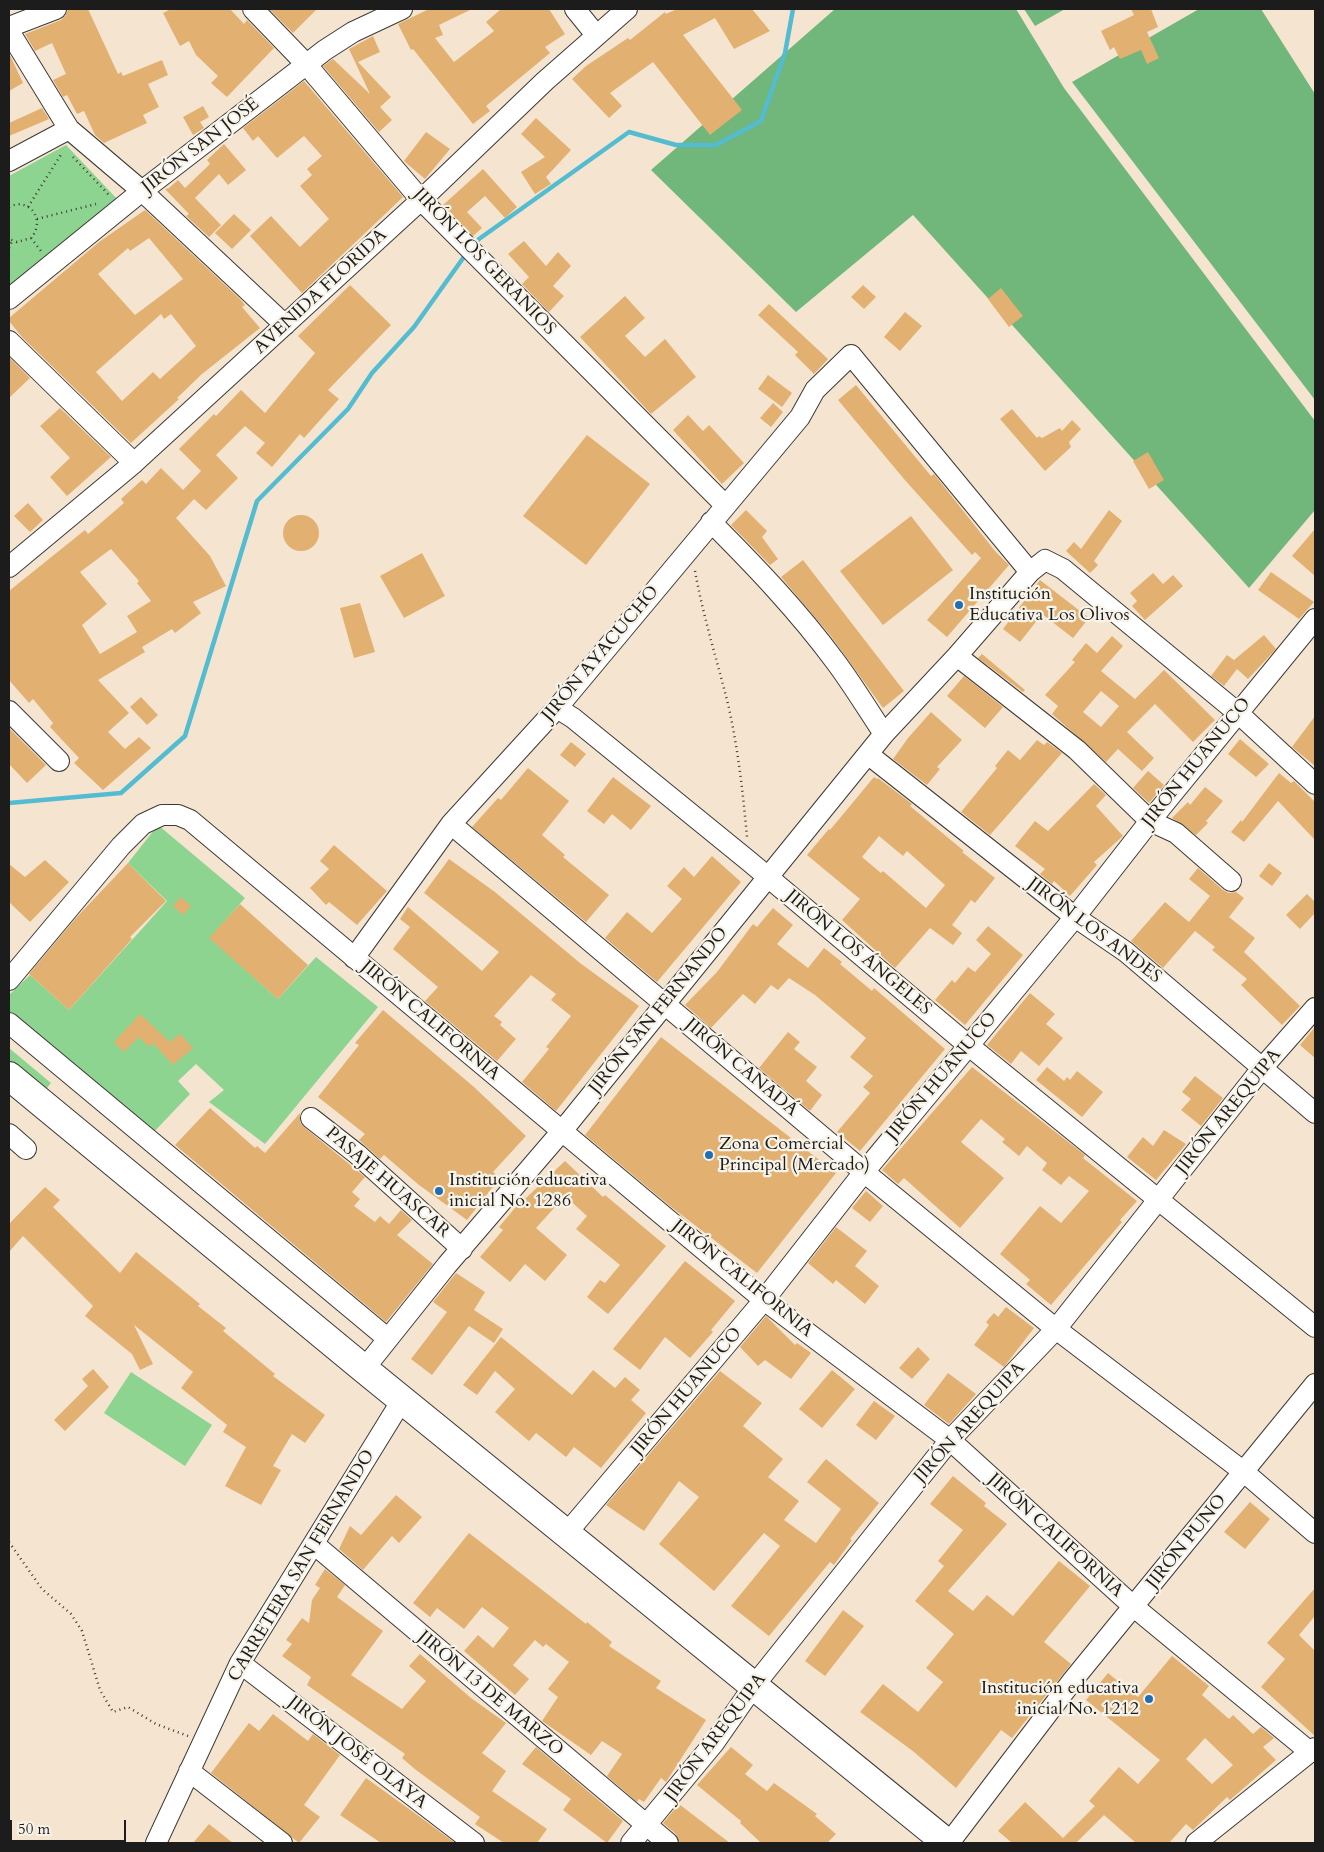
<!DOCTYPE html>
<html>
<head>
<meta charset="utf-8">
<style>
  body { margin:0 }
  #map { position:relative; width:1324px; height:1852px; overflow:hidden; background:#f5e5d0; font-family:Cardo,serif }
  canvas { display:block }
  .frame { position:absolute; inset:0; border:10px solid #1c1c1c; pointer-events:none }
  .scale { position:absolute; left:10px; top:1820px; width:116px; height:22px; box-sizing:border-box; border:2px solid #1c1c1c; border-top:0; padding-left:6px; font-size:15px; line-height:18px; white-space:nowrap; color:#1c1c1c; -webkit-text-stroke:4px #f7f3e8; paint-order:stroke }
</style>
</head>
<body>
<div id="map">
<canvas width="1324" height="1852"></canvas>
<div class="frame"></div>
<div class="scale">50 m</div>
</div>
<script>
const context = document.querySelector('canvas').getContext('2d');
context.lineJoin = 'round';
function paint(path, color) { context.fillStyle = color; context.fill(path, 'evenodd'); }
function strokePath(path, color, width, dash) { context.strokeStyle = color; context.lineWidth = width; context.lineCap = dash ? 'butt' : 'round'; context.setLineDash(dash || []); context.stroke(path); }
function drawText(font, color, halo, rows, align = 'center') {
  context.font = font + ' Cardo,serif'; context.lineWidth = 4.5; context.setLineDash([]); context.textBaseline = 'middle'; context.strokeStyle = halo; context.fillStyle = color; for (const [text, x, y, turn = 0] of rows) {
    context.save(); context.translate(x, y); context.rotate((+turn || 0) * Math.PI / 180); context.textAlign = isNaN(turn) ? turn : align; if (halo) context.strokeText(text, 0, 0); context.fillText(text, 0, 0); context.restore();
  }
}
const green = new Path2D(`
  M66,145L120,202L9,289V176Z
  M158,825L245,898L210,938L278,999L316,957L378,1007L265,1144L209,1102L224,1090L196,1064L178,1081L190,1094L150,1136L9,1012V995L30,975L69,1010L167,901L128,863Z
  M9,1048L51,1083L44,1092L9,1062Z
  M131,1372L212,1425L185,1466L104,1413Z`);
const forest = new Path2D(`
  M835,9H1016L1064,88L1315,421V510L1249,588L913,215L796,312L651,170Z
  M1024,9H1065L1035,26Z
  M1199,9H1261L1315,94V400L1072,82Z`);
const stream = new Path2D(`
  M473,246L479,239L629,132L676,145H716L761,121L785,53L793,9
  M9,803L121,793L185,736L257,501L348,409L372,373L414,327L466,254`);
const building = new Path2D(`
  M68,9H88L118,74L121,72L123,76L162,60L168,75L148,84L159,107L143,115L147,123L104,143L95,135L84,111L77,114L67,95L63,97L53,80L66,74L52,43L35,51L25,34L61,20L65,16Z
  M171,9H230L244,24L247,20L274,48L227,97L211,83L218,76L196,55L189,41L180,46L163,13Z
  M269,9H317L293,33Z
  M429,9H472L439,25L443,35L435,38L454,62L494,31L486,22L501,9H549L565,34L545,47L550,53L486,106L490,111L473,124L413,49L411,50L398,24Z
  M677,9H752L770,31L734,49L715,18L683,35L742,110L710,135L653,62L610,93L622,106L609,118L572,79L586,66L628,38L630,40L665,12L666,14Z
  M1131,9H1151L1158,27L1147,32L1159,58L1147,64L1141,50L1120,59L1114,47L1110,50L1101,31L1134,15Z
  M373,36L380,52L358,62L391,97L380,107L392,120L379,132L323,66L333,59L370,94L349,49Z
  M9,53L23,83L9,91Z
  M304,81L403,197L302,293L250,236L271,216L300,247L329,219L300,186L312,175L307,169L322,156L304,136L277,158L258,136L253,141L243,128Z
  M203,106L209,117L200,122L204,128L193,135L183,117Z
  M42,108L49,119L9,136V123Z
  M536,118L571,150L546,177L551,184L535,194L521,172L545,157L521,134Z
  M426,132L450,149L425,179L404,161Z
  M224,144L246,170L228,185L219,174L195,198L221,225L209,237L186,216L189,214L165,189L169,188L178,180L185,188L210,164L207,160Z
  M483,169L517,207L505,218L485,196L467,212L482,228L473,236L443,205Z
  M145,210L240,299L245,305L242,307L260,328L202,374L177,398L179,399L131,443L22,337L9,321V318L99,242ZM149,238L183,279L135,315L98,274L128,248L130,251ZM161,314L164,319L171,314L196,346L160,379L153,372L122,401L96,372Z
  M234,214L251,230L232,249L215,233Z
  M524,241L546,266L558,252L571,266L553,286L564,296L549,312L522,284L529,277L508,254Z
  M350,285L391,325L328,390L339,399L304,438L300,434L272,467L256,453L265,443L245,426L216,455L238,478L206,510L194,499L176,518L210,556L226,586L193,602L201,613L175,633L172,629L142,647L145,652L98,680L129,713L108,732L125,749L139,737L151,748L103,790L74,763L79,758L50,727L53,723L33,699L29,703L9,680V591L85,530L88,534L124,503L121,499L142,480L146,484L161,468L183,490L201,471L179,449L214,414L216,416L241,390L265,413L315,353L298,336ZM111,549L139,581L137,583L151,601L127,616L137,632L100,654L82,625L107,604L80,572Z
  M863,285L876,297L864,309L851,297Z
  M1001,288L1023,316L1009,327L988,299Z
  M625,296L645,318L625,336L645,357L665,339L696,377L651,414L580,337Z
  M769,304L828,359L814,374L795,355L798,352L758,315Z
  M905,312L922,326L900,351L884,337Z
  M9,357L30,378L9,398Z
  M768,375L792,393L782,407L758,389Z
  M856,385L931,476L934,474L995,551L1009,565L947,637L927,620L981,558L975,552L972,555L904,479L838,400Z
  M773,403L783,412L771,427L760,418Z
  M60,408L111,457L67,496L50,477L70,458L40,426Z
  M1012,409L1037,438L1039,436L1042,438L1060,428L1062,431L1072,420L1081,429L1069,442L1071,447L1045,471L1000,419Z
  M688,415L703,431L709,425L744,463L722,484L673,430Z
  M587,435L650,484L586,565L523,516Z
  M1148,452L1164,480L1149,489L1133,461Z
  M28,503L43,520L30,532L14,516Z
  M746,510L767,531L762,537L778,559L770,565L731,525Z
  M1109,510L1122,521L1094,561L1098,565L1090,573L1066,551L1074,542L1081,549Z
  M283 533a18 18 0 1 1 36 0a18 18 0 1 1-36 0Z
  M911,516L953,570L883,625L840,571Z
  M1315,529V576L1292,556Z
  M422,553L445,596L404,618L380,576Z
  M803,560L904,691L883,708L830,635L781,577Z
  M1271,572L1314,602L1299,619L1258,590Z
  M1153,573L1163,584L1173,575L1183,586L1145,620L1132,606L1137,601L1130,593Z
  M1040,580L1089,618L1073,638L1042,614L1020,642L1003,629Z
  M360,603L375,652L354,658L340,608Z
  M1264,635L1276,649L1248,679L1237,669L1224,686L1211,676L1227,655L1234,660Z
  M1112,636L1123,646L1101,671L1135,699L1164,670L1215,720L1193,742L1155,704L1127,732L1154,758L1142,771L1118,749L1106,762L1052,714L1058,706L1045,695L1075,662L1072,660L1086,643L1097,653ZM1101,691L1119,706L1101,727L1083,712Z
  M982,654L1025,690L1023,692L978,658Z
  M964,676L1003,707L985,728L947,696Z
  M141,697L158,715L147,725L130,707Z
  M931,712L962,740L937,767L940,769L927,785L893,759L908,738Z
  M1315,716V766L1292,747Z
  M9,728L46,765L27,783L9,764Z
  M1240,739L1269,764L1256,777L1228,754Z
  M1037,740L1044,745L1047,742L1062,753L990,835L961,812L997,768L995,766L1008,750L1020,760Z
  M571,742L586,754L575,767L560,755Z
  M528,768L569,801L542,835L565,855L563,857L609,895L586,922L472,827L498,798L501,800Z
  M1148,771L1164,785L1149,803L1133,788Z
  M1279,773L1291,783L1294,781L1315,802V840L1278,801L1244,842L1231,832L1241,820L1242,822Z
  M613,777L651,806L631,830L612,814L604,824L587,811Z
  M874,777L877,779L878,778L912,804L910,806L964,851L962,852L995,878L975,903L971,900L952,925L962,933L953,945L930,928L895,968L842,920L860,899L807,855L829,829L830,830ZM879,836L903,856L907,851L945,885L926,908L883,871L881,873L862,857Z
  M1094,784L1106,795L1096,806L1123,836L1094,862L1097,865L1070,896L1054,881L1052,884L1040,874L1045,869L1015,846L1035,821L1048,831Z
  M1205,787L1223,801L1206,821L1208,823L1196,835L1172,818L1188,802L1190,805Z
  M334,845L387,891L357,925L329,902L326,905L310,888L329,869L320,861Z
  M712,856L741,882L657,982L605,938L627,912L652,933L682,899L667,886L684,867L694,877Z
  M449,859L495,892L580,963L639,1006L556,1111L522,1082L549,1049L546,1047L571,1016L551,1000L556,994L531,975L494,1016L502,1022L500,1025L516,1039L497,1061L425,1001L438,987L393,949L410,927L400,919L408,907L482,971L499,952L424,893Z
  M45,860L69,882L30,922L9,902V864L25,877Z
  M128,863L166,901L130,937L132,939L69,1010L29,974L75,919Z
  M1269,863L1282,873L1272,886L1259,876Z
  M1198,868L1223,890L1229,893L1236,892L1244,898L1229,917L1255,938L1244,952L1300,1006L1282,1025L1241,985L1247,979L1212,950L1215,947L1195,931L1163,968L1131,941L1165,902L1189,922L1210,896L1189,879Z
  M1307,894L1315,902V913L1300,929L1286,915Z
  M181,897L191,906L183,915L173,906Z
  M240,904L308,965L278,999L209,938Z
  M773,908L793,925L777,944L808,968L824,948L842,962L840,964L872,991L874,988L945,1049L860,1151L837,1132L870,1093L863,1087L873,1076L850,1057L866,1038L815,995L789,978L778,990L771,985L755,1004L743,994L711,1028L685,1005L717,972L753,924L757,927Z
  M988,926L1023,955L965,1025L935,1000L952,980L955,983L968,967L975,972L991,954L976,940Z
  M1030,993L1055,1014L1046,1024L1063,1038L1039,1066L1021,1051L1011,1064L987,1045Z
  M383,1010L474,1087L526,1136L493,1172L500,1178L467,1220L419,1185L384,1155L380,1159L359,1140L365,1134L318,1097L359,1045L355,1043Z
  M140,1014L170,1042L180,1034L193,1048L173,1065L153,1043L149,1047L139,1037L124,1052L114,1042Z
  M1315,1027V1058L1300,1045Z
  M788,1032L800,1042L794,1049L817,1067L806,1081L822,1095L810,1111L759,1068Z
  M661,1037L836,1173L757,1273L670,1206L585,1135Z
  M972,1067L1085,1155L1083,1158L1137,1201L1120,1220L1122,1222L1051,1305L1026,1284L1030,1280L1000,1254L1040,1206L1061,1223L1089,1191L1069,1176L1061,1185L1042,1170L1047,1163L1027,1146L1019,1156L1002,1142L1005,1139L981,1119L961,1142L1004,1178L960,1228L904,1178L898,1184L882,1170Z
  M1047,1067L1064,1081L1067,1077L1070,1080L1077,1071L1103,1092L1082,1117L1036,1080Z
  M1195,1076L1223,1098L1201,1126L1181,1110L1191,1099L1182,1092Z
  M210,1108L255,1148L257,1146L265,1153L300,1113V1122L304,1127L365,1177L352,1192L360,1199L354,1206L375,1222L380,1216L389,1224L401,1210L412,1220L397,1235L433,1264L386,1322L175,1145Z
  M1164,1130L1186,1144L1156,1180L1127,1157L1143,1137L1153,1146Z
  M565,1161L603,1197L605,1195L666,1246L608,1314L587,1297L600,1280L605,1283L620,1265L576,1229L587,1216L565,1196L536,1228L567,1255L545,1281L525,1264L510,1282L480,1257L503,1230L499,1227L524,1197L526,1198Z
  M45,1187L60,1200L53,1207L120,1273L136,1252L200,1304L198,1306L226,1328L223,1331L275,1374L273,1376L325,1415L305,1443L292,1434L273,1466L281,1470L261,1505L225,1486L246,1447L223,1432L227,1425L181,1388L193,1372L134,1325L153,1364L140,1370L132,1354L85,1316L93,1306L23,1236L9,1252V1224Z
  M866,1191L883,1206L870,1222L852,1208Z
  M836,1227L867,1251L855,1266L879,1286L865,1304L836,1280L833,1284L808,1263Z
  M685,1261L735,1301L711,1330L713,1332L690,1358L665,1337L640,1370L613,1349Z
  M456,1273L485,1292L474,1310L503,1329L494,1343L469,1326L432,1375L411,1359L447,1312L433,1302Z
  M1006,1307L1034,1328L1004,1367L974,1345L989,1325L986,1322L994,1313L998,1317Z
  M766,1316L795,1345L797,1343L811,1353L791,1379L765,1360L758,1366L740,1347Z
  M501,1337L572,1395L593,1370L615,1388L625,1377L640,1390L631,1400L646,1413L601,1468L574,1447L566,1457L536,1433L529,1441L495,1412L515,1389L495,1371L477,1395L463,1385Z
  M918,1347L930,1359L912,1379L899,1368Z
  M93,1369L109,1387L65,1431L54,1420L88,1386L82,1379Z
  M832,1370L855,1389L822,1428L799,1409Z
  M720,1371L762,1403L743,1426L783,1459L768,1477L799,1501L784,1520L816,1543L841,1509L807,1482L826,1459L879,1503L850,1539L852,1540L834,1565L830,1562L769,1636L731,1606L780,1546L764,1533L714,1591L659,1544L699,1497L679,1481L644,1531L606,1505Z
  M948,1373L976,1394L949,1424L924,1405Z
  M874,1401L895,1416L876,1440L856,1425Z
  M953,1476L986,1503L984,1506L1007,1524L948,1591L973,1611L987,1595L1013,1616L1059,1561L1090,1586L1044,1642L1071,1664L1012,1738L1001,1730L956,1788L914,1752L860,1712L883,1684L918,1712L943,1682L926,1668L954,1634L915,1601L944,1566L938,1561L963,1530L930,1504Z
  M396,1495L422,1517L399,1543L392,1536L363,1570L339,1549L350,1526L361,1535Z
  M1250,1502L1270,1519L1245,1549L1224,1532Z
  M469,1533L586,1624L587,1622L612,1642L609,1646L661,1681L656,1688L706,1720L666,1782L661,1778L644,1802L639,1799L637,1802L607,1776L622,1754L602,1741L591,1755L542,1721L558,1697L548,1689L569,1662L546,1644L543,1647L535,1640L513,1665L529,1679L515,1695L464,1651L478,1635L493,1648L509,1628L482,1607L464,1629L437,1608L430,1617L413,1603Z
  M325,1569L345,1585L337,1597L383,1631L351,1675L402,1709L426,1681L409,1666L420,1654L471,1698L506,1723L482,1753L506,1771L492,1791L547,1829L537,1843H504L475,1824L480,1817L416,1770L402,1758L405,1754L307,1685L311,1677L282,1656L292,1644L286,1640L302,1618L309,1623L312,1600L320,1588L315,1585Z
  M1315,1588V1616L1299,1635L1315,1651V1736L1261,1687L1285,1659L1267,1643Z
  M843,1610L864,1626L825,1676L805,1661Z
  M1172,1656L1209,1686L1202,1695L1229,1719L1233,1715L1253,1734L1261,1727L1274,1738L1263,1747L1276,1760L1230,1800L1227,1797L1193,1830L1186,1824L1169,1843H1136L1104,1815L1076,1843H1012L998,1831L1025,1802L1063,1838L1095,1806L1089,1801L1119,1767L1138,1784L1160,1760L1086,1700L1108,1673L1138,1697ZM1205,1738L1233,1765L1212,1784L1186,1759Z
  M273,1714L308,1741L313,1734L340,1755L304,1805L320,1817L299,1843L211,1773L249,1723L259,1731Z
  M536,1747L623,1821L607,1843L563,1810L571,1799L522,1764Z
  M731,1747L753,1765L745,1774L767,1791L774,1783L817,1814L815,1816L836,1834L827,1843H761L740,1823L741,1821L697,1785Z
  M366,1778L416,1814L455,1843H381L340,1815Z
  M679,1804L705,1824L730,1843H680L676,1834L663,1823Z
  M209,1824L233,1843H193Z`);
const path = new Path2D(`
  M73,157L109,195
  M9,207C30,196 46,221 31,238L17,242L9,239
  M28,207L62,153
  M37,219L96,204
  M31,238L41,251
  M9,248L12,241
  M695,571C703,616 717,660 728,704C738,748 743,793 747,837
  M9,1542L42,1589L71,1614L82,1631L100,1690L113,1712L128,1707L156,1724L188,1736`);
const minor = new Path2D(`
  M253,9L306,64L421,200L725,505
  M575,9L596,35
  M9,27L56,9
  M9,31L69,129L142,191L285,325
  M9,161L69,129
  M9,299L142,191L325,50L353,32L402,9
  M9,341L134,463
  M711,522C755,566 798,611 835,661C853,685 868,710 884,734
  M9,567L134,463L421,200L545,81L627,9
  M957,656L1077,750L1150,821L1176,833L1231,881
  M557,708L573,718L750,862L968,1045L1315,1327
  M9,711L59,761
  M869,755L1075,917L1126,952L1315,1113
  M451,824L864,1172L1056,1329L1244,1472L1315,1533
  M354,958L451,824L557,708L800,417L815,390L851,355L1030,572
  M9,980L121,846L143,824L162,815H178L190,820L764,1300L950,1440L1134,1607L1310,1752
  M9,1023L387,1338
  M311,1118L357,1154L462,1249
  M9,1134L26,1149
  M364,1369L447,1265L562,1131L884,734L957,656L1030,572L1045,560L1063,569L1238,713L1315,784
  M566,1534L764,1300L864,1172L1075,917L1150,821L1315,619
  M314,1544L668,1843
  M240,1663L474,1843
  M189,1771L282,1843
  M156,1843L240,1663L402,1400
  M631,1843L714,1743L753,1687L950,1440L1056,1329L1263,1067L1315,1008
  M949,1843L1073,1680L1315,1384
  M1196,1843L1315,1748`);
const highway = new Path2D(`
  M9,1076L364,1369L947,1843`);
const markers = [
  [959,605,5,"#1f6fb2"],
  [709,1155,5,"#1f6fb2"],
  [439,1191,5,"#1f6fb2"],
  [1149,1699,5,"#1f6fb2"]
];
const streetNames = [
  ["JIRÓN SAN JOSÉ",201,146,-38],
  ["JIRÓN LOS GERANIOS",484,262,46],
  ["AVENIDA FLORIDA",321,292,-43],
  ["JIRÓN AYACUCHO",601,654,-50],
  ["JIRÓN HUANUCO",1197,763,-51],
  ["JIRÓN LOS ANDES",1094,931,37],
  ["JIRÓN LOS ÁNGELES",858,953,40],
  ["JIRÓN SAN FERNANDO",659,1011,-51],
  ["JIRÓN CALIFORNIA",430,1021,40],
  ["JIRÓN CANADÁ",741,1068,40],
  ["JIRÓN HUANUCO",942,1077,-50],
  ["JIRÓN AREQUIPA",1229,1112,-51],
  ["PASAJE HUASCAR",387,1183,41],
  ["JIRÓN CALIFORNIA",742,1279,39],
  ["JIRÓN HUANUCO",687,1392,-50],
  ["JIRÓN AREQUIPA",970,1423,-48],
  ["JIRÓN CALIFORNIA",1055,1536,42],
  ["JIRÓN PUNO",1187,1542,-51],
  ["CARRETERA SAN FERNANDO",302,1566,-59],
  ["JIRÓN 13 DE MARZO",490,1694,40],
  ["JIRÓN AREQUIPA",716,1738,-53],
  ["JIRÓN JOSÉ OLAYA",357,1753,38]
];
const poiNames = [
  ["Institución",969,595],
  ["Educativa Los Olivos",969,616],
  ["Zona Comercial",719,1145],
  ["Principal (Mercado)",719,1166],
  ["Institución educativa",449,1181],
  ["inicial No. 1286",449,1202],
  ["Institución educativa",1139,1689,"right"],
  ["inicial No. 1212",1139,1710,"right"]
];
paint(green, '#8cd48f');
paint(forest, '#71b67a');
strokePath(stream, '#53bcd1', 4.5);
paint(building, '#e2b071');
strokePath(minor, '#3d3a37', 22);
strokePath(highway, '#3d3a37', 30);
strokePath(path, '#3d3a37', 2.5, [1, 4]);
strokePath(minor, '#fff', 20);
strokePath(highway, '#fff', 28);
for (const [x, y, r, color] of markers) { const dot = new Path2D(); dot.arc(x, y, r, 0, 2 * Math.PI); context.fillStyle = color; context.fill(dot); strokePath(dot, '#f7f3e8', 2); }
drawText('18px', '#1c1c1c', '#f7f3e8', streetNames);
drawText('18px', '#1c1c1c', '#f7f3e8', poiNames, 'left');
</script>
</body>
</html>
